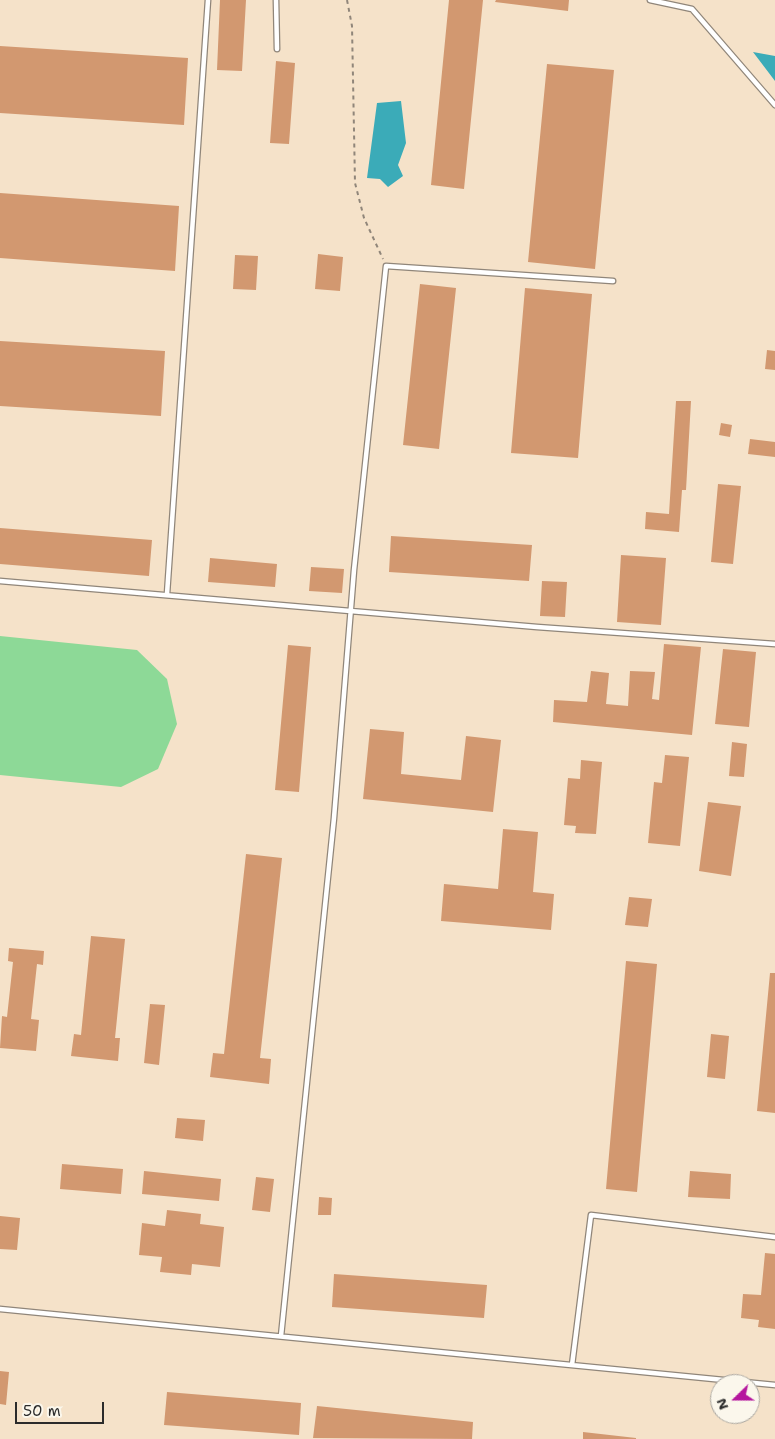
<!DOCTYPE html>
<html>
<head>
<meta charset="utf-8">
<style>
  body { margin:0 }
  #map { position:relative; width:775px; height:1439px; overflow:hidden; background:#f5e2c9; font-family:"Shantell Sans",sans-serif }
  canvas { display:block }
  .north { position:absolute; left:710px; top:1374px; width:50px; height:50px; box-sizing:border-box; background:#fbf7ec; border:1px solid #a8a59f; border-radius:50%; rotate:248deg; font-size:14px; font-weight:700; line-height:20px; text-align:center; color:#2b2b2b }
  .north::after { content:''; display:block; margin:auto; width:18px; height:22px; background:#b5179e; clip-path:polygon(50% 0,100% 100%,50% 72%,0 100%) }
  .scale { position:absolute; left:15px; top:1402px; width:89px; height:22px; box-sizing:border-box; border:2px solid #2b2b2b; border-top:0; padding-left:6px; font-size:15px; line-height:18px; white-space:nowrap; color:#2b2b2b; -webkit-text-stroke:4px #fbf7ec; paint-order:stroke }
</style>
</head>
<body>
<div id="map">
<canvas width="775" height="1439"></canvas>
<div class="north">N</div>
<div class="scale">50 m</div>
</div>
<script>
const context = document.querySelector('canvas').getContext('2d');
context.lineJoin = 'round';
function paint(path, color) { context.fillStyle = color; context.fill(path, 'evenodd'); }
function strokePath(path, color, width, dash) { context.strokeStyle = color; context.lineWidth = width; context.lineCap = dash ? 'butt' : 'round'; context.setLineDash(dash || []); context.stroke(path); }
const green = new Path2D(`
  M0,636L137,650L167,679L177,724L158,769L121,787L0,775Z`);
const water = new Path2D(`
  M753,52L775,56V81Z
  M401,101L406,143L398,165L403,176L388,187L380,179L367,178L377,103Z`);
const building = new Path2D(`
  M220,0H246L242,71L217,70Z
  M449,0H483L464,189L431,185Z
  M496,0H569L568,11L495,2Z
  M0,46L188,58L184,125L0,113Z
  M276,61L295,63L289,144L270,143Z
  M547,64L614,70L595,269L528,262Z
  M0,193L179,206L175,271L0,258Z
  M318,254L343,257L340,291L315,289Z
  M235,255L258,256L256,290L233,289Z
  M420,284L456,288L439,449L403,445Z
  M525,288L592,294L578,458L511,453Z
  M0,341L165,351L161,416L0,406Z
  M767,350L775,351V370L765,369Z
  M676,401H691L686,490H682L679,532L645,529L646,512L669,514Z
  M721,423L732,425L730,437L719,435Z
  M750,439L775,442V457L748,454Z
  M718,484L741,486L733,564L711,562Z
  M0,528L152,540L149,576L0,564Z
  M391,536L532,545L529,581L389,572Z
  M621,555L666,558L661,625L617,622Z
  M210,558L277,564L275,587L208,582Z
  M311,567L344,569L342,593L309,591Z
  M542,581L567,582L565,617L540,616Z
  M664,644L701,647L692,735L553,722L554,700L587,702L591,671L609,673L606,704L628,706L630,671L655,672L652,699L659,700Z
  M288,645L311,647L299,792L275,790Z
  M723,649L756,652L749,727L715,724Z
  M370,729L404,732L401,774L461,780L466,736L501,740L493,812L363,799Z
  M732,742L747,744L744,777L729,776Z
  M665,755L689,757L680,846L648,843L654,782L662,783Z
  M581,760L602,762L596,834L575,833L576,826L564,825L568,778L580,779Z
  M708,802L741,806L731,876L699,871Z
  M503,829L538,832L533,892L554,894L551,930L441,921L444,884L498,889Z
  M246,854L282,858L260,1058L271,1059L269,1084L210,1077L213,1053L224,1054Z
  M629,897L652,899L648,927L625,925Z
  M91,936L125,939L115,1038H120L118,1061L71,1056L74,1034L81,1035Z
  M9,948L44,951L43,965L37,964L31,1019L39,1020L36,1051L0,1048L2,1016L7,1017L13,962L8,961Z
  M626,961L657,964L637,1192L606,1189Z
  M770,973H775V1113L757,1111Z
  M150,1004L165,1005L159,1065L144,1063Z
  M711,1034L729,1036L725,1079L707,1077Z
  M177,1118L205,1120L203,1141L175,1138Z
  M62,1164L123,1169L121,1194L60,1189Z
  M144,1171L221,1179L219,1201L142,1194Z
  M690,1171L731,1174L730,1199L688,1197Z
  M256,1177L274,1179L270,1212L252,1210Z
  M319,1197L332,1198L331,1215H318Z
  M167,1210L201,1214L200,1224L224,1227L220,1267L192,1264L191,1275L160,1272L162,1257L139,1255L142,1223L165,1226Z
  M0,1216L20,1218L17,1250L0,1249Z
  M765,1253L775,1254V1329L758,1327L759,1320L741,1318L743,1294L761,1295Z
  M334,1274L487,1285L484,1318L332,1307Z
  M0,1371L9,1372L6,1405L0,1404Z
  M167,1392L301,1403L299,1435L164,1425Z
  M317,1406L473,1422L472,1439L313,1438Z
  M583,1432L636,1438V1439H583Z`);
const path = new Path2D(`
  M347,0L352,26L355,183L364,218L383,259`);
const lane = new Path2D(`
  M276,0L277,49
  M650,0L692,9L775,105
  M0,581L537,627L775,644
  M167,594L208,0
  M0,1309L775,1385
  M281,1336L334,818L354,570L386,266L613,281
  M572,1365L591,1215L775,1237`);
paint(green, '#8dd997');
paint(water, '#3babb8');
paint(building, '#d29870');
strokePath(lane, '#90867a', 7);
strokePath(path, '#90867a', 2, [4, 4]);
strokePath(lane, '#fff', 4.5);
</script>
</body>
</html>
